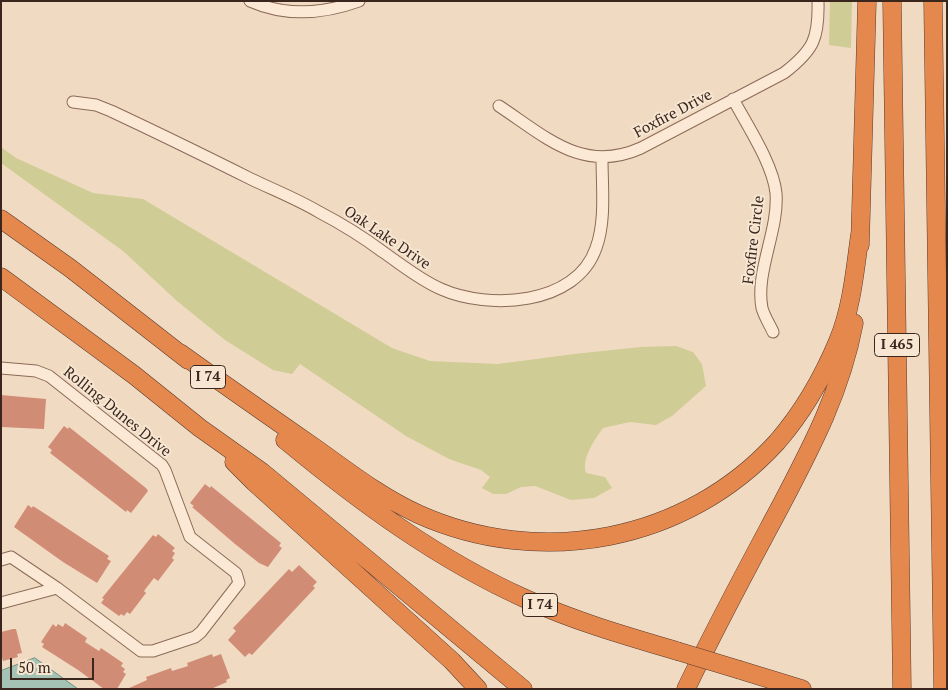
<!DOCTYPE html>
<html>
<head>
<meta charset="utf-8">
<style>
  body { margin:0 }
  #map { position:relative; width:948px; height:690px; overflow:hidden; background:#f0dbc2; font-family:"PT Serif",serif }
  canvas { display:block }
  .frame { position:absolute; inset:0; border:2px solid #3a261d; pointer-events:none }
  .scale { position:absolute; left:10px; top:658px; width:84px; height:22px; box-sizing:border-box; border:2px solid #3a261d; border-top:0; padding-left:6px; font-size:15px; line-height:18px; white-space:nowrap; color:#3a261d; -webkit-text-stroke:4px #f7e6d2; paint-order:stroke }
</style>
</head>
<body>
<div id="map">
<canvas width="948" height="690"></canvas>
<div class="frame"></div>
<div class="scale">50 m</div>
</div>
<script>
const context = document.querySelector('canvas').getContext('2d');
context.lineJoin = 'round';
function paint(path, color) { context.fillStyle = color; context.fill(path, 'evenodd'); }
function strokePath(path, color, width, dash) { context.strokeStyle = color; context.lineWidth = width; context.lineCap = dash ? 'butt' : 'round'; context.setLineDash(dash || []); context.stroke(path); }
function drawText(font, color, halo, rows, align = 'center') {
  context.font = font + ' "PT Serif",serif'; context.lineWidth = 4; context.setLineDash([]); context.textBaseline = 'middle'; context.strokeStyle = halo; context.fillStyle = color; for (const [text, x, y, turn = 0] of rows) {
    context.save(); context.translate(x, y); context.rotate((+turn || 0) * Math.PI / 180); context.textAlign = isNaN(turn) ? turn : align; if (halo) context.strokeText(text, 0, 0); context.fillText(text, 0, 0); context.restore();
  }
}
const green = new Path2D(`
  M830,1H852L851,48L829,45Z
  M1,147L16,158L93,193L143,199L392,348L430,361L498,364L574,354L641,347L676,346L693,352L702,364L706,386L672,416L656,425L630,422L603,428C595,439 581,459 586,473L605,477L612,488L594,498L571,500L535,486L521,487L506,494H493L482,488L490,477L481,470L449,459L406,436L300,364L292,374L273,370L225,340L177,301L123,251L1,163Z`);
const water = new Path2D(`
  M35,658L78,689H1V671Z`);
const building = new Path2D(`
  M1,395L46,399L44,429L1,427Z
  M64,426L68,429L69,427L146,488L148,491L131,513L127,510L126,512L50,453L52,450L48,447Z
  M205,484L210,488L211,486L281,543L279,546L282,548L268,567L259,563L235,544L192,507L194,506L190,503Z
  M28,505L32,508L33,506L47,515L109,556L107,559L111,561L97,583L63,562L14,527Z
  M158,534L175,548L172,551L175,553L172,558L174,560L158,581L154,578L144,591L146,593L130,614L127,612L124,616L121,614L119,616L101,603L104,599L102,598L153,535L156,537Z
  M299,565L317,582L313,586L315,588L252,655L249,653L245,657L228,640L236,631L233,628L289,569L292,572Z
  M65,623L87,638L85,642L99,651L101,648L123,663L121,666L125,669L123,672L126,674L117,689H104L78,670L42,647L44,644L41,642L53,624L56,627L58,624L63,627Z
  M13,629H16L22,653L17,654L18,657L3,661L1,654V632Z
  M212,654L213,657L221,654L230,678L226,680L227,682L211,689H127L147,680L146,677L171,668L172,671L188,666L187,663Z`);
const minor = new Path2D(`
  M250,1C286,17 323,14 359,1
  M733,99C747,125 773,164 776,193C779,230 755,272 762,308C764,316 770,325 773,332
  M73,102L96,105L111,111C158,133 205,156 251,179C274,190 297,199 319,212C342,224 363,237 383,252C402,265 420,280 441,289C488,310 576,306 596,248C606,221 602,187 602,158
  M499,106C546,137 583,174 641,148L784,73C814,50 819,38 818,1
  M1,368L36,371L49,376L162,465L165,470L190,537L236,573L239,583L201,632L195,637L153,651H141L57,588L11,557L1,560
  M1,603L57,588`);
const highway = new Path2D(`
  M892,1L902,689
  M933,1L943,689
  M1,219L70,268L188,360
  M860,245L867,1
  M1,277L134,375L200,428L262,472L523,689
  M180,353C226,386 272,418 318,450C350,473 381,497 418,514C540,569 686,542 777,442C803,412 823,377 838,341C852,307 855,270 860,234
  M285,440C360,502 437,559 526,599C574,621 626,636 677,651
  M234,462L254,482L452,661L478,689
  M740,670L802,689
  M686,689C715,628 747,569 779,509C811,448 841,392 854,323`);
const highwayBridge = new Path2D(`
  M677,651L740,670`);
const shields = [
  [897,345,45],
  [208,377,35],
  [540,605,35]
];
const shieldNames = [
  ["I 465",897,345],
  ["I 74",208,377],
  ["I 74",540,605]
];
const streetNames = [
  ["Foxfire Drive",673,114,-28],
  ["Oak Lake Drive",387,238,34],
  ["Foxfire Circle",754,240,-83],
  ["Rolling Dunes Drive",117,412,39]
];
paint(green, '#cfcc95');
paint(water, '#a5c3b5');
strokePath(water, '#6b9281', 1);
paint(building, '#d18c76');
strokePath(minor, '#8b6a58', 13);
strokePath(highway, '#593a2d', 19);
strokePath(minor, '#fbe9d6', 11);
strokePath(highway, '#e4884e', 18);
strokePath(highwayBridge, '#593a2d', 19, []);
strokePath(highwayBridge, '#e4884e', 18);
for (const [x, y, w] of shields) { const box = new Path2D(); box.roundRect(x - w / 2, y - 11.5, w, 23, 4); context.fillStyle = '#f7e6d2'; context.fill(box); strokePath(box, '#3a261d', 1); }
drawText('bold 14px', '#3a261d', null, shieldNames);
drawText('15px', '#3a261d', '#f7e6d2', streetNames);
</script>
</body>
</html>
